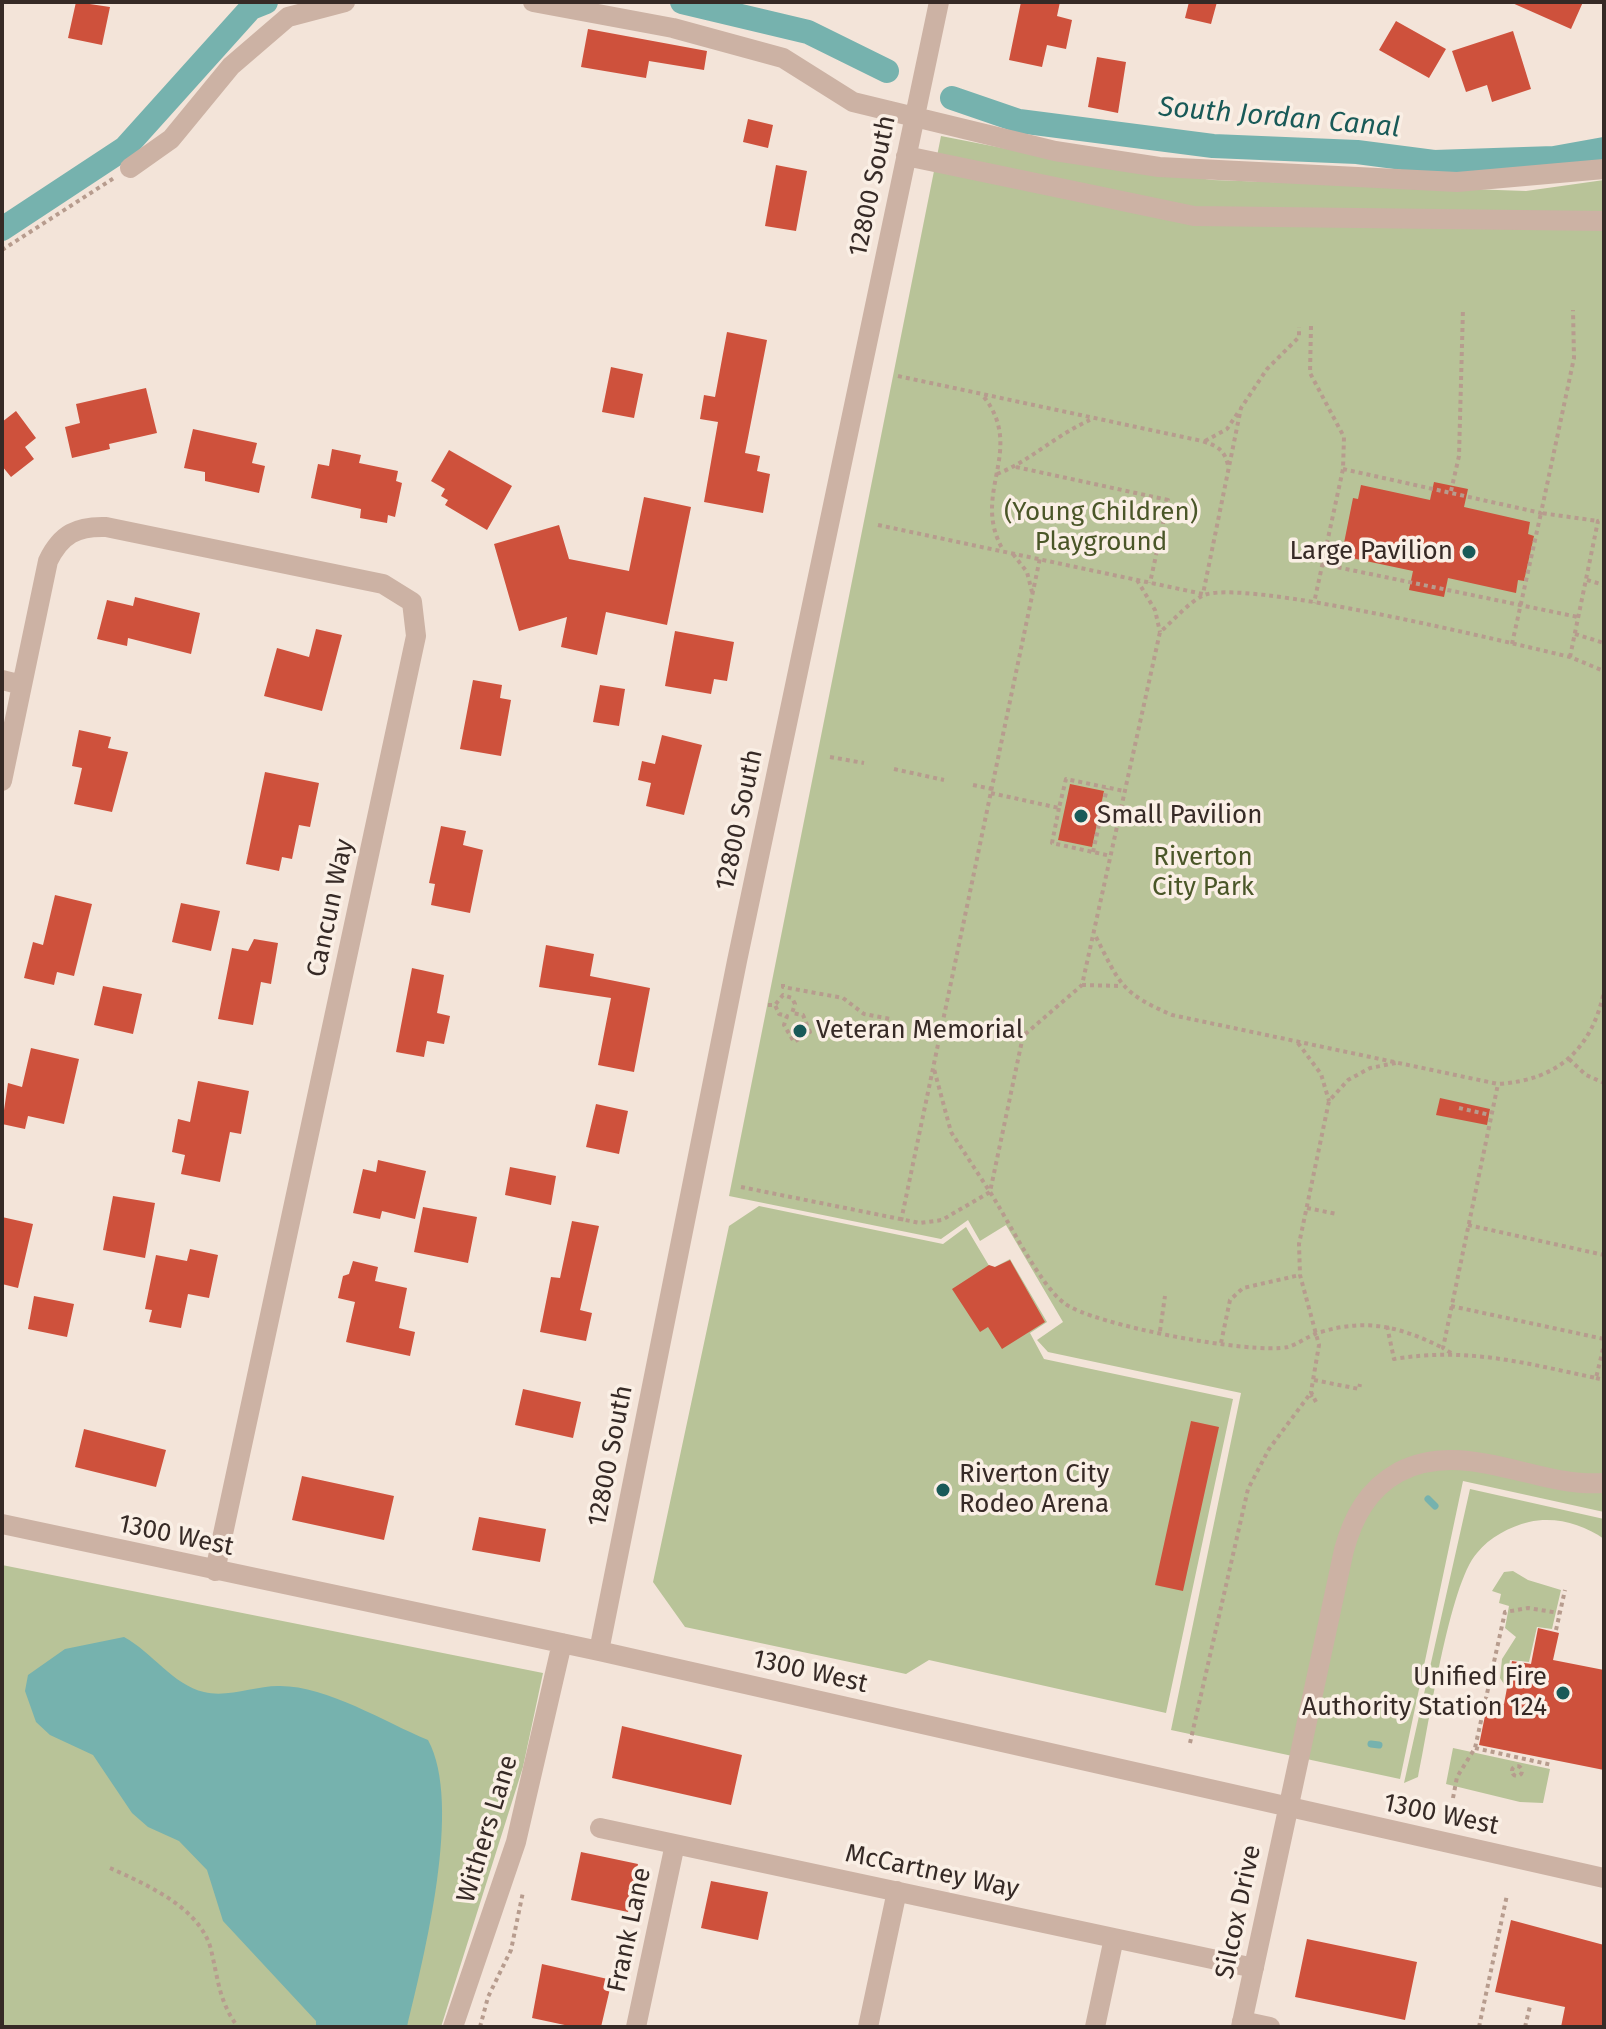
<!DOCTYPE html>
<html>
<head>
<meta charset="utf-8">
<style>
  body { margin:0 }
  #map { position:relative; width:1606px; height:2029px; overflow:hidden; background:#f3e4d9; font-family:"Fira Sans",sans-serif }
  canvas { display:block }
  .frame { position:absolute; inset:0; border:4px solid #362a26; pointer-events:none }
</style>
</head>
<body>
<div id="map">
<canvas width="1606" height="2029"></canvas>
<div class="frame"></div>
</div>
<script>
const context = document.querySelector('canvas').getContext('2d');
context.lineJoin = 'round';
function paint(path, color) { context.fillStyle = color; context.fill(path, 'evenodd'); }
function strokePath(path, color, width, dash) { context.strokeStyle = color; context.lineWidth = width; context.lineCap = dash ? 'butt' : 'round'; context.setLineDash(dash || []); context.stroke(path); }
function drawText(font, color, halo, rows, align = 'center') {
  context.font = font + ' "Fira Sans",sans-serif'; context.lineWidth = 7; context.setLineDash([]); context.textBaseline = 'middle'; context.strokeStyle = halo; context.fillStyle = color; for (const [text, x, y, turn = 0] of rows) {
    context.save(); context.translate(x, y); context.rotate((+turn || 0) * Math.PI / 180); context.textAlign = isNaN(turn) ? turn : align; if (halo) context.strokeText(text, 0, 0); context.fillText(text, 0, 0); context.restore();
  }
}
const green = new Path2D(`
  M941,136L1074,162L1213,180L1526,191L1604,180V1512L1463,1481L1400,1779L1171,1730L1241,1393L1048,1352L1037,1340L1063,1322L1006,1225L980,1241L968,1220L941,1239L729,1196Z
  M759,1206L943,1244L966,1227L991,1269L1010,1259L1047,1322L1030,1333L1044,1359L1233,1399L1166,1713L929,1660L906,1674L685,1627L653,1582L729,1226Z
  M1470,1489L1604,1519V1539C1583,1524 1555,1516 1529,1522C1509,1527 1490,1537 1477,1553C1449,1584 1428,1730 1418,1777L1404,1783Z
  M2,1565L543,1673L523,1767L441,2027H2Z
  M1513,1571L1528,1580L1561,1590L1552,1629L1537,1627L1529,1662L1510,1660L1506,1683L1520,1687L1511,1695L1500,1678L1502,1659L1516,1637L1505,1628L1509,1606L1499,1603L1501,1594L1492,1591L1504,1572Z
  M1453,1748L1550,1769L1543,1803L1520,1802L1446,1784Z`);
const water = new Path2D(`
  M124,1637C152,1652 173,1685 204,1692C227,1698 255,1686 278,1686C326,1685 384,1722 428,1740C463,1804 424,1956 407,2027H316V2021L223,1921L207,1870L179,1841L148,1827L132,1813L93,1755L50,1735L36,1722L25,1691L28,1675L65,1649Z`);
const stream = new Path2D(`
  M1428,1499L1435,1506
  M1371,1744L1379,1745`);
const canal = new Path2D(`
  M682,2L808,32L887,71
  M952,98L1019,121L1213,146L1357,152L1434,162L1554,158L1604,149
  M2,229L125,148L251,8L266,2`);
const building = new Path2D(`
  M76,2L110,7L102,45L68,38Z
  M1021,2H1060L1057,16L1072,20L1066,49L1047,45L1042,67L1009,60Z
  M1189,2H1217L1211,24L1185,18Z
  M1510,2H1583L1571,29Z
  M1396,21L1446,49L1429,78L1379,50Z
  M588,29L707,51L704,70L649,61L646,78L581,67Z
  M1513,31L1531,89L1492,102L1487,85L1466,92L1452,51Z
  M1097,57L1126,62L1118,113L1088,107Z
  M748,119L773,125L768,148L743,142Z
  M776,165L807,171L796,231L765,226Z
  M727,332L767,340L745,453L760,456L757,471L770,474L763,513L704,502L718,422L700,419L704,395L715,397Z
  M611,367L643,374L634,418L602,412Z
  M146,388L157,433L109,444L110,449L72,458L65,427L80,423L76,404Z
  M16,411L36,438L25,447L34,459L11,477L2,466V422Z
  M193,429L257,443L252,463L265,466L259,493L205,481V472L184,468Z
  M332,449L361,455L359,463L398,471L396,481L402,483L395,517L388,515L387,523L360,518L361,509L311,498L318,464L329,466Z
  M449,450L512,486L487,530L445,505L448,500L441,496L445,489L431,481Z
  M1434,482L1468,489L1464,507L1530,522L1528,534L1534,536L1524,581L1518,580L1516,593L1448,578L1444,597L1409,590L1413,571L1347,557L1350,544L1344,543L1353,498L1358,499L1361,485L1430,500Z
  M644,497L691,507L667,625L606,612L597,655L561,647L567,617L519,631L494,544L559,525L569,559L629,571Z
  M135,597L200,613L191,654L128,638L127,646L97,639L107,600L133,606Z
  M316,629L342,635L322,711L264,696L277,648L309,657Z
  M675,631L734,642L727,681L714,679L711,694L665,686Z
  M473,680L502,685L500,698L511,700L501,756L460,749Z
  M600,685L625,689L619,726L593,722Z
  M79,730L111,737L108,748L128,752L112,812L74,804L82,768L72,766Z
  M662,735L702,745L684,815L646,806L651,783L638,780L642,761L655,764Z
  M265,772L319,783L310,827L299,825L292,859L282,857L279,871L246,864Z
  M1070,784L1104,791L1092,847L1058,840Z
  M441,826L466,831L463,845L483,850L470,913L431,905L435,884L429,883Z
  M55,895L92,904L74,976L57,972L54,985L24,978L33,942L43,945Z
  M181,903L220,911L211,951L172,942Z
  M254,939L278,943L271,984L261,982L253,1025L218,1019L232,948L248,951Z
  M546,945L594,954L590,976L650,988L634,1072L598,1065L611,998L539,987Z
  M412,968L444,975L437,1013L450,1016L444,1044L427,1041L424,1057L396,1052Z
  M103,986L142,994L133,1034L94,1025Z
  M31,1048L79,1059L64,1124L28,1116L25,1129L2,1124L8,1083L22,1087Z
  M198,1081L249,1091L241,1134L230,1132L220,1182L181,1174L185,1155L172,1152L178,1119L190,1122Z
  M1440,1098L1490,1109L1487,1125L1436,1115Z
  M596,1104L628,1111L619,1154L586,1147Z
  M378,1160L426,1171L415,1219L382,1211L380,1219L353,1213L363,1169L376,1172Z
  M510,1167L556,1176L551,1205L505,1195Z
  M113,1196L155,1203L145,1258L103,1250Z
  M423,1207L477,1217L468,1263L414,1252Z
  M2,1217L33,1224L18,1288L2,1284Z
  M572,1221L599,1226L580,1310L592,1313L586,1341L540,1332L551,1277L560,1278Z
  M190,1249L218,1255L209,1298L188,1294L181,1328L149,1322L152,1310L145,1309L156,1255L187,1261Z
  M1010,1260L1045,1322L1002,1349L988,1327L980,1332L952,1289L989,1265L995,1267Z
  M353,1261L378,1267L375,1281L407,1288L399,1328L415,1332L410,1356L346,1342L355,1302L338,1298L343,1276L349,1274Z
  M34,1296L74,1304L67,1337L28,1329Z
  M523,1389L581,1402L573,1438L515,1425Z
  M1191,1421L1219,1427L1183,1591L1155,1585Z
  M84,1429L166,1450L156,1487L75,1467Z
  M302,1476L394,1496L384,1540L292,1520Z
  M479,1517L546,1529L540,1562L472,1550Z
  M1538,1628L1559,1633L1553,1660L1604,1670V1770L1479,1745L1488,1701L1504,1704L1512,1661L1531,1664Z
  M622,1726L742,1755L731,1805L612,1778Z
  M581,1852L638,1864L628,1912L571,1900Z
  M711,1881L768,1892L758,1940L701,1928Z
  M1511,1920L1604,1945V2027H1561L1565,2007L1495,1992Z
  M1307,1939L1417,1962L1405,2020L1295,1997Z
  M542,1964L612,1980L601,2027H574L532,2018Z`);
const path = new Path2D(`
  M2,250L114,178
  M1311,326L1310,373L1344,437L1343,469L1314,603
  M898,376L1202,441C1217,446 1224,449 1228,465
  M984,397C1026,451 970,493 1003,550
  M1205,441L1227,429L1239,411
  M1016,467L1168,500L1150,583
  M1343,469L1541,513L1574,358L1573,310
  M997,474C1030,461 1056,435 1090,420
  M1451,491L1459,456L1463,308
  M878,525L1203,594L1241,408L1267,369L1299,337V327
  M1013,554L1027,572L1032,592
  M1322,564L1578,617
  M1137,580L1155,610L1160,632
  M1587,580L1604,585
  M1575,634L1604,643
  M1512,644L1541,513L1598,521
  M1570,657L1598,521L1604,519
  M830,757L864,763
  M894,769L944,780
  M973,785L992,789
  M991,793L1059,808L1066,779L1124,791
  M1059,808L1052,843L1111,856
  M1093,852L1107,788
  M1096,937C1120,984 1121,993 1172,1015L1498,1084C1558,1080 1591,1050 1604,992
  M783,984V987L843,998L864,1014L890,1019
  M1082,985L1121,986
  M768,1005H775L779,1014L787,1016L784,1025L794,1042L810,1032L803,1015L792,1013L795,1004L792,998L783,995L775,1005
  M923,1025L976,1036H1023L1082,985L1160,632C1173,621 1187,604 1202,596C1238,576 1515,644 1570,657L1604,671
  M1023,1036L990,1192C1008,1220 1040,1285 1064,1303C1092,1325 1253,1355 1288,1347C1299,1344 1309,1335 1321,1332C1367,1318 1401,1327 1443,1348
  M1298,1043L1321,1074L1329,1101
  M1569,1059L1586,1075L1604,1083
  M1459,1108L1490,1115
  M741,1187L920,1223L942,1220L990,1192L951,1132L934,1069
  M1307,1208L1337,1214
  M901,1221L1040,558
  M1468,1225L1604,1255
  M1451,1306L1604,1339
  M1387,1326L1394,1359C1469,1347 1524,1363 1596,1378L1604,1345
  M1160,1331L1165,1296
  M1221,1343L1230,1300L1243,1288L1300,1275
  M1451,1353L1443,1348L1498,1084
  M1596,1378L1604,1380
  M1314,1380L1359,1389L1360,1384
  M1316,1402L1311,1392L1319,1345L1300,1275L1299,1244L1329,1101L1348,1080L1370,1068L1396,1063
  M1556,1630L1565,1590
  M1190,1743L1248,1489L1269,1449L1310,1394L1312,1397
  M1475,1748L1552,1765
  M1512 1771a5 5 0 1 1 10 0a5 5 0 1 1-10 0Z
  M1453,1798L1457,1777L1475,1748L1505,1612L1528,1608L1559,1613
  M110,1868C145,1884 197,1906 210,1946C218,1976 218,2001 238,2027
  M480,2027L488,1997L511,1950L523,1892
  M1479,2027L1507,1895
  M1525,2027L1530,2006`);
const minor = new Path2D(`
  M533,2L673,28L783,58L853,102L1055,151L1159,167L1457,182L1604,169
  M906,156L1194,216L1604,221
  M130,168L171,139L231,66L288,17L345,2
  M2,680L22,685
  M2,781L48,561C61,534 77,526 106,527L383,584L412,602L416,636L215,1571
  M2,1524L599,1651L1604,1878
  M599,1651L737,961L939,2
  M600,1828L1254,1968
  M1242,2021L1270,2027
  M453,2027L516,1842L562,1643
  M636,2027L675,1844
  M868,2027L897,1891
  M1095,2027L1114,1938
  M1241,2027L1344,1550C1353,1517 1368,1489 1399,1472C1466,1438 1535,1488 1604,1483`);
const markers = [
  [1469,552,8,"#195a58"],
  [1081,816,8,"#195a58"],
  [800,1031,8,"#195a58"],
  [943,1490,8,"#195a58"],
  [1563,1693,8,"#195a58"]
];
const streetNames = [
  ["12800 South",873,186,-78],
  ["12800 South",740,820,-78],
  ["Cancun Way",331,908,-78],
  ["12800 South",611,1456,-79],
  ["1300 West",176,1536,12],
  ["1300 West",810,1672,13],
  ["1300 West",1441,1815,12],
  ["Withers Lane",488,1829,-73],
  ["McCartney Way",932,1872,12],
  ["Silcox Drive",1239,1912,-78],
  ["Frank Lane",630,1930,-78]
];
const parkNames = [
  ["(Young Children)",1101,513],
  ["Playground",1101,543],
  ["Riverton",1203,858],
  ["City Park",1203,888]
];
const poiNames = [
  ["Large Pavilion",1453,552,"right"],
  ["Small Pavilion",1097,816],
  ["Veteran Memorial",816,1031],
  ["Riverton City",959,1475],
  ["Rodeo Arena",959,1505],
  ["Unified Fire",1547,1678,"right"],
  ["Authority Station 124",1547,1708,"right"]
];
const waterNames = [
  ["South Jordan Canal",1279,118,5]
];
paint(green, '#b8c398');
paint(water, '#76b2ae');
strokePath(stream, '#76b2ae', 7);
strokePath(canal, '#76b2ae', 24);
paint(building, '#ce513c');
strokePath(path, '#b79c8e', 4, [4, 4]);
strokePath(minor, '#ccb2a4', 20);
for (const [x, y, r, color] of markers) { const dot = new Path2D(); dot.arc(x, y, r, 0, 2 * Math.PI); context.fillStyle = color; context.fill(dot); strokePath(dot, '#faefe5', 3); }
drawText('26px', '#362a26', '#faefe5', streetNames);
drawText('26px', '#4a5628', '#faefe5', parkNames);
drawText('26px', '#362a26', '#faefe5', poiNames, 'left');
drawText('italic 28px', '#195a58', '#faefe5', waterNames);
</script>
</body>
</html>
